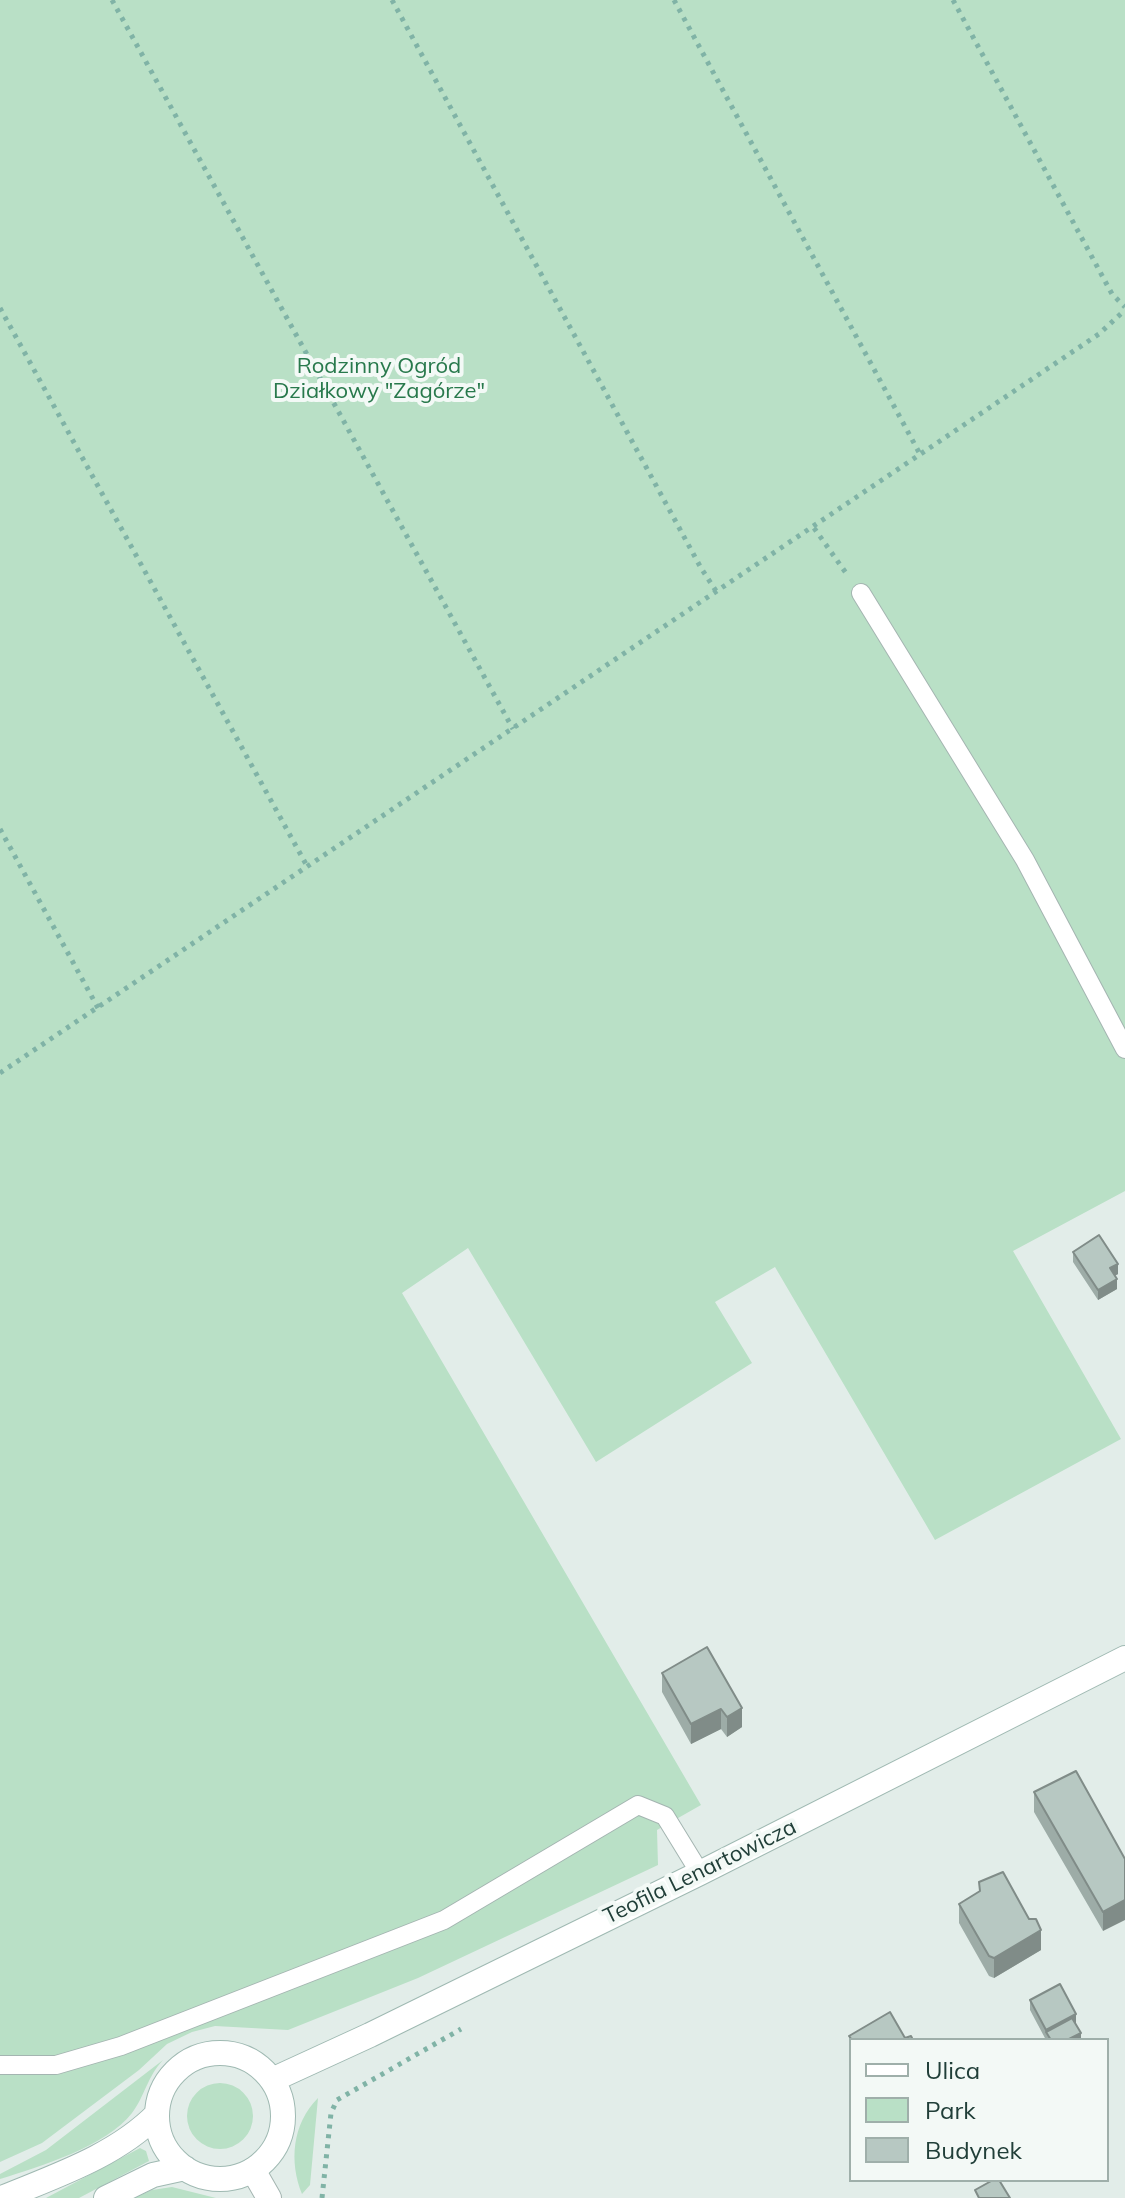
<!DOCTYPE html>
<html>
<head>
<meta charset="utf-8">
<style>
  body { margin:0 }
  #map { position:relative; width:1125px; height:2198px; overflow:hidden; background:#e2ede9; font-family:Mulish,sans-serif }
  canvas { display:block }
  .legend { position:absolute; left:849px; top:2038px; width:260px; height:144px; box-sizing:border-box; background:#f3f9f6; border:2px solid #9fafaa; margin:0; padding:10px 14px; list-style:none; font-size:24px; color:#213f39 }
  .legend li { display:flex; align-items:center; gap:16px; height:40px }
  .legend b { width:40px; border:2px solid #9fafaa }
</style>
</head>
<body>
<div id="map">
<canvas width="1125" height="2198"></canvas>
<ul class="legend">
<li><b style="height:10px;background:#fff"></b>Ulica</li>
<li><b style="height:22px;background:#b9e0c6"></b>Park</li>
<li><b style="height:22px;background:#b7c8c2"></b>Budynek</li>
</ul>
</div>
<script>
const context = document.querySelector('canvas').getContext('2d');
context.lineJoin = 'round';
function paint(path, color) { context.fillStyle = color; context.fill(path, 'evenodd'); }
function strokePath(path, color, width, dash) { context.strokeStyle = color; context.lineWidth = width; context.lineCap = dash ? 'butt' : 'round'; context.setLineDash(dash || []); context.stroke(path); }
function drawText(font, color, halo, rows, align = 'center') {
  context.font = font + ' Mulish,sans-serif'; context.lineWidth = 8; context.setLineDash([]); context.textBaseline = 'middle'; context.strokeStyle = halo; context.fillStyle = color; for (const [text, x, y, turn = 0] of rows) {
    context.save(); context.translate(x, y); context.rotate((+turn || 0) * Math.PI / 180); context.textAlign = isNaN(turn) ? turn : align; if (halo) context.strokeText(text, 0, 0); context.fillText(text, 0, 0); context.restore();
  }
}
const green = new Path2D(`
  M0,0H1125V1191L1013,1251L1121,1439L935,1540L775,1267L715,1302L752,1363L596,1462L468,1248L402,1293L701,1805L657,1830L658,1865L418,1978L288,2030L215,2026L192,2032L167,2044L139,2070L42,2143L0,2162Z
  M163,2060C147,2077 145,2096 132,2113C107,2146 39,2167 0,2179V2174L46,2150Z
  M187 2116a33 33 0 1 1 66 0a33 33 0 1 1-66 0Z
  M318,2098L310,2185L302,2194C289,2162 292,2124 318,2098Z
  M140,2148L146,2151L149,2161L79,2198H46Z
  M172,2187L216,2198H134L152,2190Z`);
const path = new Path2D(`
  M112,0L513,729
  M392,0L701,568L716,591
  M674,0L921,456
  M953,0L1112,294L1125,307
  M0,308L307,866
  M814,528L846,573
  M0,829L98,1008
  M0,1073L1099,334L1125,310
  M322,2198L331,2113L337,2100L461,2029`);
const lane = new Path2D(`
  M861,593L1025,860L1125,1049
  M0,2065H56L121,2046L444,1920L638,1805L665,1816L700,1873`);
const street = new Path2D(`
  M253,2170L269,2198`);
const secondary = new Path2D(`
  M157 2116a63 63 0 1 1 126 0a63 63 0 1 1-126 0Z
  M272,2080L370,2035L700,1873L1125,1658
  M2,2198C55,2176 116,2156 157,2114
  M106,2198L153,2175L185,2168`);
const wall = new Path2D(`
  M1073,1252L1118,1274L1115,1276L1117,1289L1098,1300L1073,1262Z
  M707,1647L742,1727L727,1737L721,1729L691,1744L662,1692V1673Z
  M1034,1792L1125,1859L1103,1931L1034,1812Z
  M959,1904L1041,1950L994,1978L989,1976L959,1923Z
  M1030,2000L1076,2024L1081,2040H1046L1030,2010Z
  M849,2036L905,2038L913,2040H851V2058L849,2055Z`);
const shadedWall = new Path2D(`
  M1118,1264V1274L1110,1278V1268Z
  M1117,1279V1289L1098,1300V1290Z
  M742,1708V1727L727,1737V1717Z
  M721,1709V1729L691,1744V1724Z
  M1125,1900V1920L1103,1931V1912Z
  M1041,1930V1950L994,1978V1958Z
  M1076,2014V2024L1046,2032V2030Z
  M1081,2033V2040H1067Z`);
const building = new Path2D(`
  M1099,1235L1118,1264L1110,1268L1117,1279L1098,1290L1073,1252Z
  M707,1647L742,1708L727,1717L721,1709L691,1724L662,1673Z
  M1076,1771L1125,1859V1900L1103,1912L1034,1792Z
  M1003,1872L1029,1919H1036L1041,1930L994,1958L989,1956L959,1904L980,1891L979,1882Z
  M1060,1984L1076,2014L1046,2030L1030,2000Z
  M890,2012L905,2038L911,2036L913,2040H852L849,2036Z
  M1072,2018L1081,2033L1067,2040H1051L1046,2032Z
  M993,2180H999L1010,2198H979L975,2190Z`);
const parkNames = [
  ["Rodzinny Ogród",379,366],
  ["Działkowy \"Zagórze\"",379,391]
];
const streetNames = [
  ["Teofila Lenartowicza",700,1872,-26]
];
paint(green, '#b9e0c6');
strokePath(lane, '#a4b5b1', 20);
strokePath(street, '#a4b5b1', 26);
strokePath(secondary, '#9fb9b2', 26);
strokePath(path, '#80b3a6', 5, [4, 6]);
strokePath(lane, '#fff', 18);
strokePath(street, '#fff', 24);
strokePath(secondary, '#fff', 24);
paint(wall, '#9daca7');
paint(shadedWall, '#808c88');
paint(building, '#b7c8c2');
strokePath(building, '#808c88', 2);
drawText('22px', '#28794c', '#f3f9f6', parkNames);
drawText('22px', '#213f39', '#f3f9f6', streetNames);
</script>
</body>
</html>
